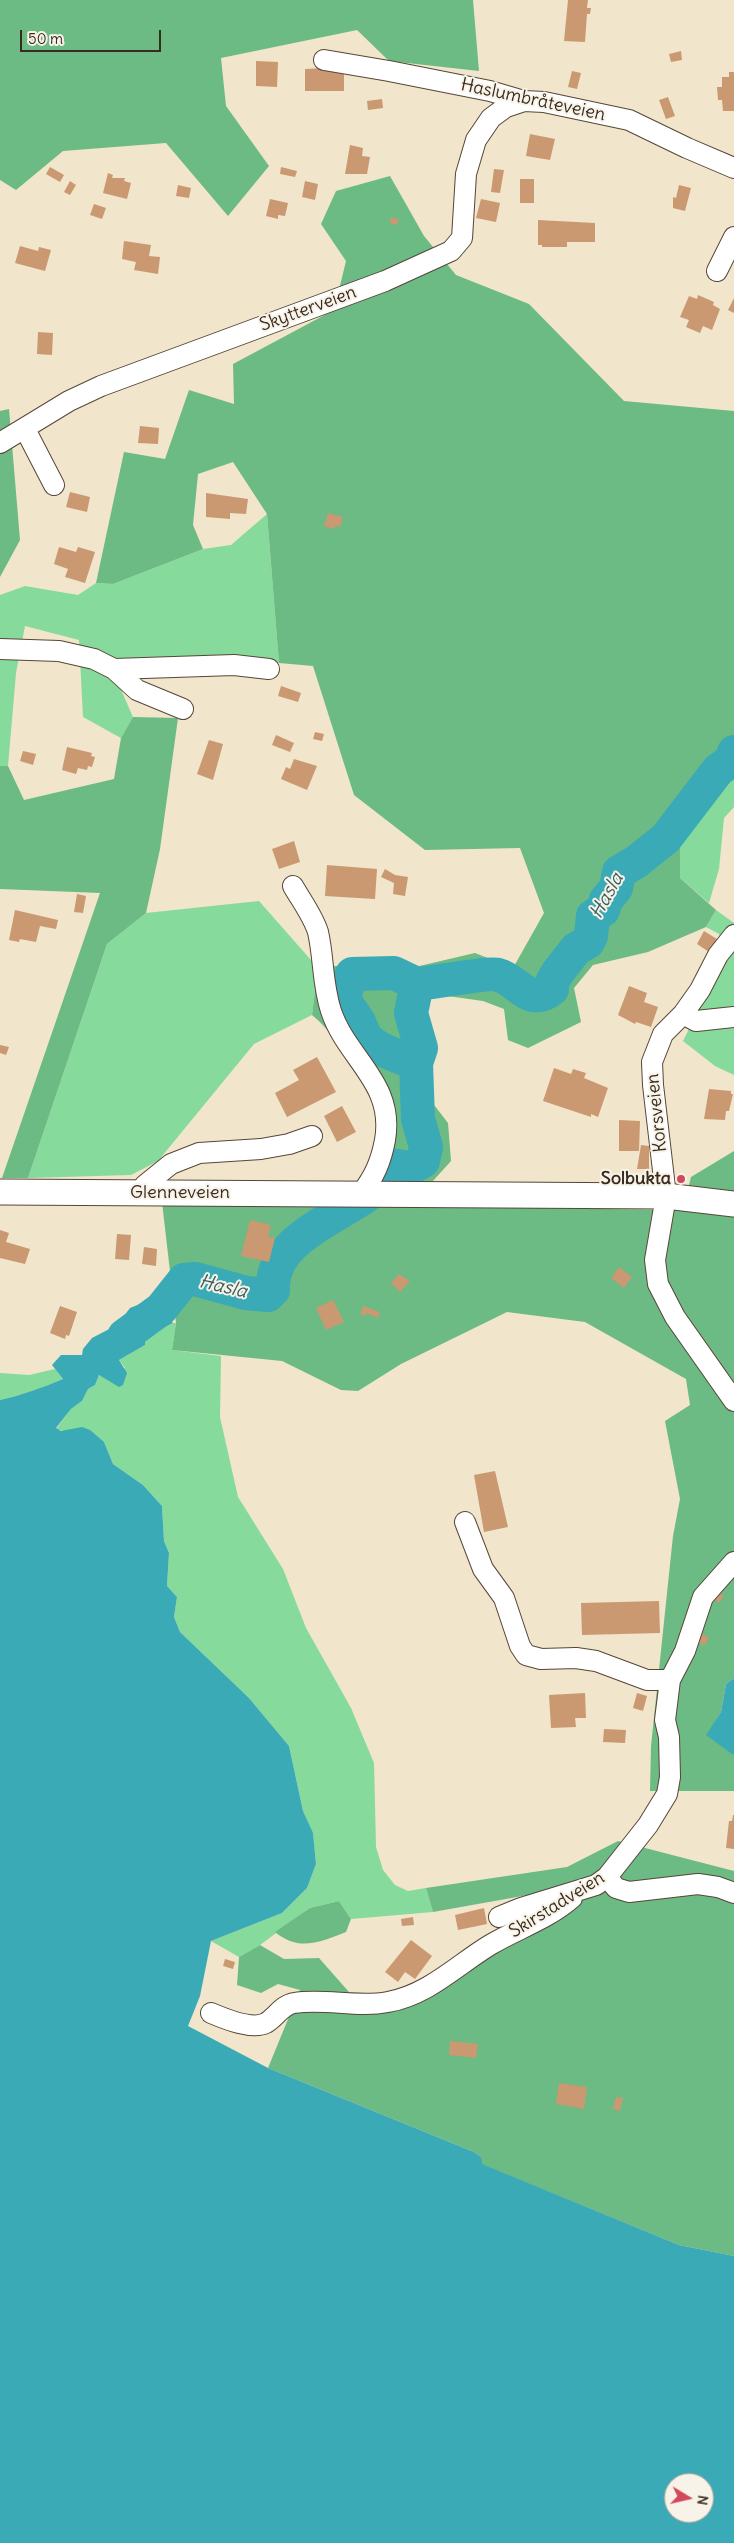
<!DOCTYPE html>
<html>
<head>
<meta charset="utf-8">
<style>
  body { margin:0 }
  #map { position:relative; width:734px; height:2543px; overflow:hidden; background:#f1e5cb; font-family:Delius,sans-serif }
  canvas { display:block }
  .north { position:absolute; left:664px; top:2473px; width:50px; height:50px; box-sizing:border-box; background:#f7f3e8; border:1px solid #aca397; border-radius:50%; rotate:99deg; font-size:14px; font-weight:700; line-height:20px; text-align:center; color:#3b2a1e }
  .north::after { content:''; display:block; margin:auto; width:18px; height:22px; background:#d1495b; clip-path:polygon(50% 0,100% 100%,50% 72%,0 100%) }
  .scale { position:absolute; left:20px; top:30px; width:141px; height:22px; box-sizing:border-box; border:2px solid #3b2a1e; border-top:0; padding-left:6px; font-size:15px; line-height:18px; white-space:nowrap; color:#3b2a1e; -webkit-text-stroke:4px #f7f3e8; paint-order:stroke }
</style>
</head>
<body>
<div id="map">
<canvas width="734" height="2543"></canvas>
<div class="north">N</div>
<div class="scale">50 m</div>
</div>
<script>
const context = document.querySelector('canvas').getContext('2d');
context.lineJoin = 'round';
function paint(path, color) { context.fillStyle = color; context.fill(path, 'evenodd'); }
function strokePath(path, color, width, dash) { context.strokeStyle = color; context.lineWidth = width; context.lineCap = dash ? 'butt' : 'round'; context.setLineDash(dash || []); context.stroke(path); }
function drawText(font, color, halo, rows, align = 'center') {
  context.font = font + ' Delius,sans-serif'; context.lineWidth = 4; context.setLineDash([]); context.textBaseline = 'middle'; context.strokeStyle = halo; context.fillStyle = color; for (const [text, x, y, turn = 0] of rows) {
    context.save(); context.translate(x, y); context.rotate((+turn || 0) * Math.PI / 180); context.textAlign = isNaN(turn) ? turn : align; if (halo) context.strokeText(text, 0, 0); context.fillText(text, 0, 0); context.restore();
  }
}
const green = new Path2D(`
  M267,514L279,663L181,662L118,683L133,717L121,738L83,717L79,640L25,626L16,673L8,766H0V595L25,586L78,595L96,583L113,584L203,549L231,545Z
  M734,749V807L724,818L719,869L709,903L680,878V826L710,760Z
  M259,901L318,968L312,1015L254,1044L158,1161L131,1175L28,1178L107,944L146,913Z
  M716,910L734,923V1075L715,1066L683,1041L724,958L719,934L706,927Z
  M173,1323H176L172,1350L221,1356L220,1417L238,1497L283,1569L306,1628L351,1708L374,1763L376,1847L383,1870L395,1885L408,1891L426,1888L433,1912L351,1919L339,1901L310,1908L260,1945L239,1957L211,1941L282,1913L307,1888L316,1864L313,1834L303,1811L289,1746L249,1698L180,1632L174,1617L177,1597L167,1586L169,1553L164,1541L162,1506L143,1485L113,1464L104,1442L56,1429L71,1409L82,1401L88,1389L95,1385L99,1375L109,1380L125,1368L119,1360L145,1345L144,1336Z
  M55,1369L63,1379C42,1389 22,1395 0,1400V1373L29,1375Z`);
const forest = new Path2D(`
  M0,0H473L479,71L389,61L357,30L221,58L226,106L269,166L228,216L166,143L63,151L16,190L0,180Z
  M390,176L424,236L456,275L529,304L624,401L734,411V749L710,760L680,826V878L716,910L706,927L648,952L593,965L574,988L581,1022L528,1048L508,1040L504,1009L483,1001L426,993L421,1014L431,1101L448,1123L451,1161L432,1182L382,1181C383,1155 385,1125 376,1101C369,1081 329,1028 312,1015L318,968L345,965L415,967L475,953L513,968L544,913L520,848L425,850L354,795L313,666L279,663L267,514L233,462L198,474L193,525L203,549L113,584L96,583L124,452L165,459L189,390L234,404L233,364L334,310L346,261L321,224L336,191Z
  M9,409L20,540L0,577V411Z
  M133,717L178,718L160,849L146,913L107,944L28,1178H2L100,893L0,889V766H8L24,800L114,779L121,738Z
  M734,1151V1678L726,1684L721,1712L707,1735L734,1754V1791H650L651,1746L673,1536L680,1499L665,1421L690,1405L686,1379L585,1322L507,1312L401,1364L358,1391L341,1390L282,1361L172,1350L176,1323L162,1202L668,1210L684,1205L691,1177Z
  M618,1841L734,1871V2256L679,2245L481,2164V2157L474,2152L268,2068L300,1990L278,1984L261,1993L237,1985L239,1957L260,1945L284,1959L319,1958L349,1992L382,1994L428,1980L531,1913L528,1895L433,1912L426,1888L567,1867Z
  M339,1901L351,1919L346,1932C320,1942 299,1952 275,1932L310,1908Z`);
const water = new Path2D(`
  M145,1302L161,1309L173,1323L145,1336V1345L119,1360L127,1373L123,1385L119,1387L99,1375L95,1385L88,1389L82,1401L71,1409L56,1428L61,1431L82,1427L90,1430L104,1442L113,1464L143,1485L162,1506L164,1541L169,1553L167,1586L177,1597L174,1617L180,1632L249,1698L289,1746L303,1811L313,1833L316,1864L307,1888L282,1913L211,1941L200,1996L188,2026L268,2068L474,2152L481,2157L482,2164L679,2245L734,2256V2543H0V1400C22,1395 42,1388 63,1379L52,1365L61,1355H82L83,1349L92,1338L117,1325L130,1308ZM674,2483H704V2513H674Z
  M734,1678V1754H732L706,1735L721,1712L726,1684Z`);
const river = new Path2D(`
  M416,1063C403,1058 373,1049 365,1036C363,1032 361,1027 359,1022C345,1000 340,1002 352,974L394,973L417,984
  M124,1336L161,1309L184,1280L195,1279L246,1293L268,1295L273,1290C269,1233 356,1214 386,1179C389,1176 390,1169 391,1165L411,1168L423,1161L426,1147L418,1119L416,1063L421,1048L411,1013L417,984C431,983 489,972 498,975C519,980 528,1008 552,989V982L558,972L576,949L588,942L591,936L593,916L603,910L606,900L616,888L619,872L636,862L666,838L718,770L732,760L734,752`);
const building = new Path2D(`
  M568,0H588L587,8H591L590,14H587L585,42L564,41Z
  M681,51L682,60L671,62L669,54Z
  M256,61L278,62L277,87L256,86Z
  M344,67V91H305V69Z
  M572,71L581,73L577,89L568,87Z
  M729,72H734V111H723L722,100H718L717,87H722V77H729Z
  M668,97L675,116L666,119L659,100Z
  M382,99L383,108L368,110L367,101Z
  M530,134L555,139L550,160L526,156Z
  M350,145L363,148L362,156L370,157L367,174H345Z
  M50,167L64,175L60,182L46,174Z
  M281,167L297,171L295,177L280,174Z
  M494,169L504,170L500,193L491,192Z
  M108,173L113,175L112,178H125L124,181L131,183L127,199L103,193Z
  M520,179H534V203H520Z
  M70,181L76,185L70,195L64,192Z
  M305,181L318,184L315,200L302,197Z
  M178,185L191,188L189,198L176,196Z
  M679,185L691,188L685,211L673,208V197L676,198Z
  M270,199L288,203L285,216L278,215V219L266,216Z
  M481,199L500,203L496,222L476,218Z
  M94,204L106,208L102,219L90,215Z
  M391,217L399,219L397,225L390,223Z
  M538,220L595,223V242H567V247H542V245H538Z
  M124,241L151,245L149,256L160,257L158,274L134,270L136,262L122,259Z
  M20,246L38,251L39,247L51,250L45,271L15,263Z
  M698,295L714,302L713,305L720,309L712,330L703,326L700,333L686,327L689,320L680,317L689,296L697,299Z
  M734,298V313L728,310Z
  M38,332L53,333L52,355L37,354Z
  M140,426L159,428L158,444L138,443Z
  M70,492L90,497L87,512L66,507Z
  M206,493L248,499L246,514L230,513V519L206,517Z
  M328,513L343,517L340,527L335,526L334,529L324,526Z
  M59,547L76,552L78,547L95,552L85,583L65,577L68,569L54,564Z
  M281,686L301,693L298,702L278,696Z
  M315,732L324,734L322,741L313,739Z
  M276,735L294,743L290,752L272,745Z
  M209,740L223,744L213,780L197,774Z
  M67,747L92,753L91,756L95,757L92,767L88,766L87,770L78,768L76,774L62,770Z
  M23,751L36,754L33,765L20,761Z
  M294,759L317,766L307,790L281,779L286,767L290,769Z
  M294,841L300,862L279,869L272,849Z
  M327,865L377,869L375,899L325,896Z
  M385,869L395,875L408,877L405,896L393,894L394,883L381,877Z
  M77,894L86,896L83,913L74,912Z
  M15,910L58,920L56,929L40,926L36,942L20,939L19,942L9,940Z
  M704,931L717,939L709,952L697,944Z
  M629,986L647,993L644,1002L658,1007L651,1027L636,1022L635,1024L618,1015Z
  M0,1045L9,1047L6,1055L0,1053Z
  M317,1057L336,1092L287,1117L275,1093L299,1080L293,1070Z
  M554,1068L571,1074L573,1069L586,1073L584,1078L608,1088L598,1117L591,1114V1117L543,1101Z
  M709,1089L731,1091V1094H733L729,1111H726L725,1120L704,1119Z
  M342,1106L356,1132L337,1142L324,1116Z
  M619,1120L640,1121L639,1151H619Z
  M641,1145L649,1146V1169H637Z
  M250,1220L271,1225L268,1236L275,1238L269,1262L241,1256Z
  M0,1230L9,1233L6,1242L30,1249L25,1264L0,1258Z
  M117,1234L131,1235L129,1260L115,1259Z
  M144,1247L157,1249L156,1266L142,1264Z
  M619,1267L632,1277L624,1288L611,1278Z
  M399,1274L410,1281L400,1292L391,1283Z
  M333,1300L344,1322L326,1330L316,1308Z
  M60,1306L77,1312L69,1336L66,1335L65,1339L50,1333Z
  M363,1306L380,1312L378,1318L366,1313L365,1316L360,1314Z
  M495,1471L508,1527L484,1532L474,1475Z
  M717,1590L724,1596L719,1603L711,1597Z
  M659,1601L660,1633L582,1635L581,1603Z
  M701,1633L709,1638L704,1646L696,1640Z
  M585,1693L586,1718H575L576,1727L551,1728L549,1695Z
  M637,1693L647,1696L643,1711L633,1708Z
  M604,1729L626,1730L625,1743L603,1742Z
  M733,1815H734V1849L726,1848L729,1821H732Z
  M484,1908L487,1924L458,1930L455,1915Z
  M413,1917L414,1925L402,1926L401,1919Z
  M411,1940L432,1956L415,1979L405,1972L398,1982L385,1972Z
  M225,1959L235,1962L233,1969L223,1966Z
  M450,2041L478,2044L476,2058L449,2055Z
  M559,2083L587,2087L584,2109L556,2104Z
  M616,2097L623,2098L620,2111L613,2109Z`);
const minor = new Path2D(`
  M324,60L389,71L490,91L524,101L544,102L629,120L687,148L734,168
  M717,271L734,237
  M25,429L54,485
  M0,443L69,401L101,386L385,281L451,251L462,238L466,174L476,140L491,118L506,107L524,101
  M0,649L59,651L94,659L114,669L137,690L183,709
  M114,669L234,665L269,669
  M293,886C301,900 313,916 318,932C324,958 322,983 331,1011C347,1059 395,1083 385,1140C381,1162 374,1177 361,1194
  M734,935L718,955L700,990L683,1014L663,1034L652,1062L653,1085L666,1196L655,1260L658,1284L675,1317L734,1401
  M683,1014L696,1021L734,1017
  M146,1193L145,1185L171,1164L199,1153L261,1149L289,1144L312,1136
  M465,1522L483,1569L504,1598L520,1646L526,1655L541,1659L576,1658L596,1661L647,1680H670
  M607,1877L616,1888L629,1892L698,1884L718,1887L734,1893
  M499,1917L521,1908L596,1885L607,1877L648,1825L667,1794L670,1777L669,1737L665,1720L670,1680L685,1651L703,1597L734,1562
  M211,2013C225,2019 252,2030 266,2023C276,2017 282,2005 294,2003C325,1998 357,2008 388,2002C428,1995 457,1965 490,1945C517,1929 548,1919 572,1898`);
const major = new Path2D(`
  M0,1192L666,1196L734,1204`);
const markers = [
  [681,1179,5,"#d1495b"]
];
const streetNames = [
  ["Haslumbråteveien",533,100,12],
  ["Skytterveien",308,309,-20],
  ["Korsveien",657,1113,-96],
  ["Glenneveien",180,1193],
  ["Skirstadveien",557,1905,-32]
];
const poiNames = [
  ["Solbukta",671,1179]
];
const waterNames = [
  ["Hasla",607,896,-61],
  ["Hasla",223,1287,13]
];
paint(green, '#86da9c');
paint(forest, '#6cba84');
paint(water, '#39aab6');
strokePath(river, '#39aab6', 34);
paint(building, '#ca9971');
strokePath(minor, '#564638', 22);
strokePath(major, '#564638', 27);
strokePath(minor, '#fff', 20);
strokePath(major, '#fff', 25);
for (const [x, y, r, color] of markers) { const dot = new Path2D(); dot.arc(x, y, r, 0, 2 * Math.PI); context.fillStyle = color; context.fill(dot); strokePath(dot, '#f7f3e8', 2); }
drawText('18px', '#3b2a1e', '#f7f3e8', streetNames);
drawText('bold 18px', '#3b2a1e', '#f7f3e8', poiNames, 'right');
drawText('italic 19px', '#3a5d5b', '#f7f3e8', waterNames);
</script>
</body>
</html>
